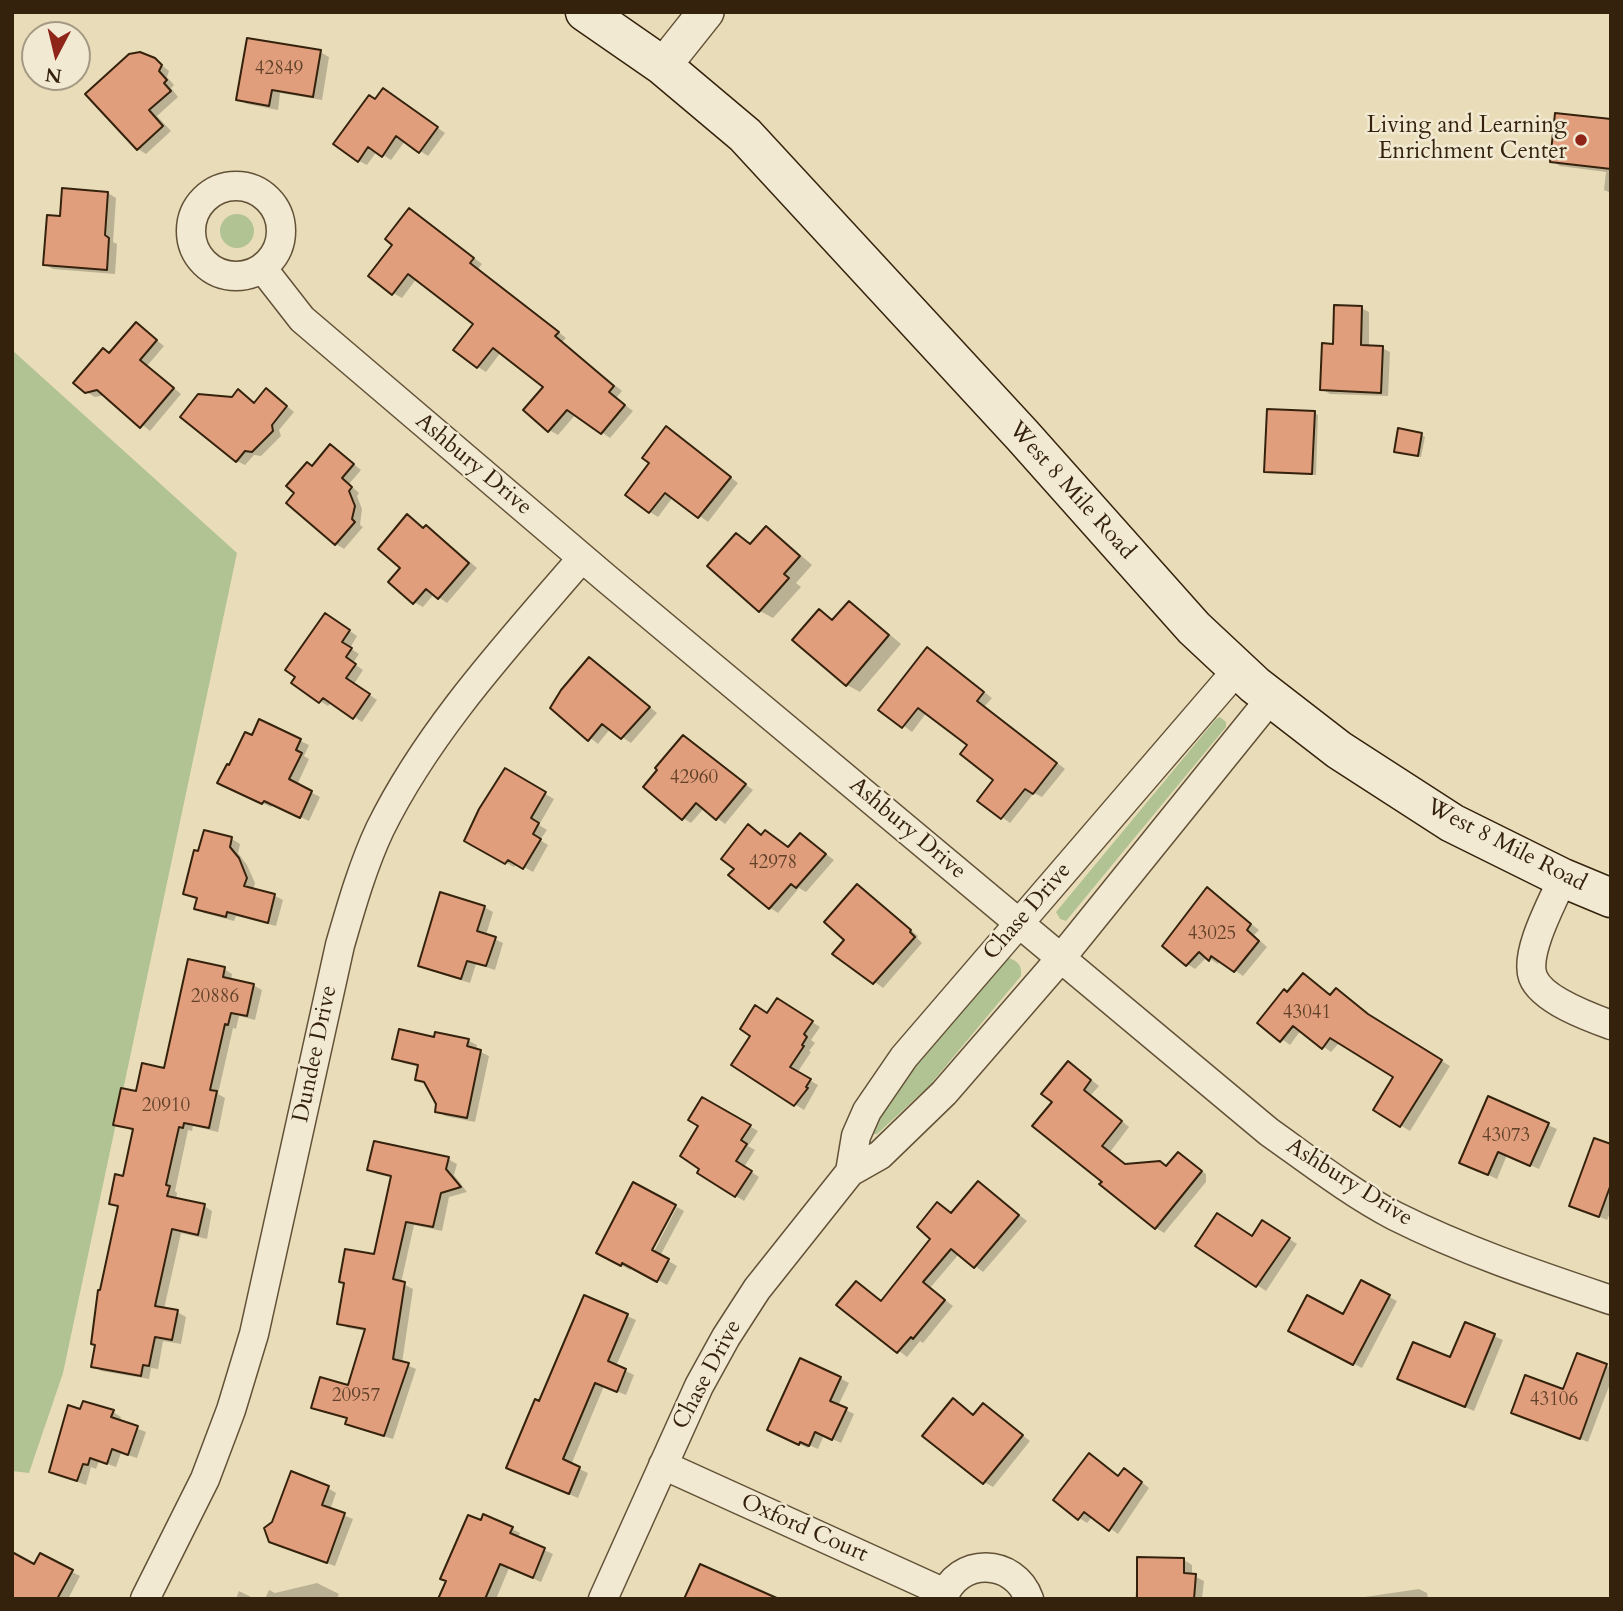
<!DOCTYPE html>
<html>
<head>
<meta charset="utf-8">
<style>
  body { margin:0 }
  #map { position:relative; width:1623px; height:1611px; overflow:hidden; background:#e9ddb9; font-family:Cardo,serif }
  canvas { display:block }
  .frame { position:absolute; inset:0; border:14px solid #35220c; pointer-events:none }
  .north { position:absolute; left:21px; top:21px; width:70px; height:70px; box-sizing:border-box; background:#f1e9d2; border:2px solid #a69983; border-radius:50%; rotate:187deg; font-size:19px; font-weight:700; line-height:28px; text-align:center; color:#35220c }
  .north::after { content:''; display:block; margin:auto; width:24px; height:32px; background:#8f2418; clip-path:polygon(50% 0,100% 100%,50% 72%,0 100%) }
</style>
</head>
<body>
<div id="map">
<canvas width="1623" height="1611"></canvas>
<div class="frame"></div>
<div class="north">N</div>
</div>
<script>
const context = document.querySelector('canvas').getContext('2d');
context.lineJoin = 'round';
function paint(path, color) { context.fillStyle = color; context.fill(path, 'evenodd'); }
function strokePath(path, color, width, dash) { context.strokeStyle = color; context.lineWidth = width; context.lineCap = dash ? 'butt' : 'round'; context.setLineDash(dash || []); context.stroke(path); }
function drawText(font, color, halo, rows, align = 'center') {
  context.font = font + ' Cardo,serif'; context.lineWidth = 5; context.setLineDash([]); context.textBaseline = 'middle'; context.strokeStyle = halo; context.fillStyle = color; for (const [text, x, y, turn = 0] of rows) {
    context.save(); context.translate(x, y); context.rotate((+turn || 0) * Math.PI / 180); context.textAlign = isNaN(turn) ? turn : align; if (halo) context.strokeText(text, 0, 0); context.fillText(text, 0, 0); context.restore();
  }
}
const green = new Path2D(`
  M220 231a17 17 0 1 1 34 0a17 17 0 1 1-34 0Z
  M12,350L237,553L63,1373L29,1473L12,1471Z
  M1220,717L1226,722V727L1221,733L1066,921L1060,919L1056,912L1216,719Z
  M1009,958C1019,962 1022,966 1021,976L929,1086L877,1134H872V1129L909,1070L1001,960Z`);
const shadow = new Path2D(`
  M320,52L329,57L322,100L280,93L278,110L247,104L238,100Z
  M154,59L169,71L167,77L174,85L171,88L178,97L157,116L171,131L146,154L138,149Z
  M392,95L445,133L428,156L405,141L391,160L377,151L367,165L359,161L375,101Z
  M1611,121V193L1604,190L1606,172L1560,166L1552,161Z
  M108,193L116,198L113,242L117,244L115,274L53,269L44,264L62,217Z
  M418,215L482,264L478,269L566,338L562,342L622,391L616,398L633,411L610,438L576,414L558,435L549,430L525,410L546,386L501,352L486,372L478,367L475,324L417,278L402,298L393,293Z
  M1361,308L1369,312V347L1382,348L1390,352L1388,396L1330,394L1322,389L1334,345Z
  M136,324L164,346L147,366L181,394L150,431L105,395L95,397L86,392L110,354Z
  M238,391L256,404L275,396L294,412L279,430L281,436L261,456L254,455L245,465L237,461L232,399Z
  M1314,413L1318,415L1316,475L1270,473L1266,471Z
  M675,433L738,483L708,522L673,497L658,517L650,512Z
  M1421,435L1425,437L1421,457L1396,451Z
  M331,446L361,470L349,484L359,493L357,496L362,509L360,525L363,527L344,549L336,544L297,493L313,468Z
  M408,516L425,529L426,527L435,532L477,568L447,603L434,594L423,607L414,602L402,568Z
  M766,528L779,536L812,565L796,583L801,587L773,618L760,611L737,535L752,544Z
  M849,603L862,611L901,644L860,692L847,685L819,611L834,620Z
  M334,620L357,636L350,648L359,654L353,663L363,670L354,684L377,700L362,722L332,702L328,706L320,701Z
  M936,654L992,698L984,707L1065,769L1042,797L1034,793L1010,823L980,801L996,780L970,745L927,712L912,732L881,709Z
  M589,659L657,713L631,743L610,729L598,744L552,707Z
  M260,722L309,745L304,756L309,759L297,785L320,797L309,821L273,804L271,807L228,787L230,768L253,737Z
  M691,742L753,790L725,824L704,808L691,823L683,818Z
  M505,771L554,799L539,825L547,830L540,840L548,845L533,872L517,863L514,867L466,840Z
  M749,826L789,849L801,835L834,860L806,892L799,888L778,913L770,908L736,869Z
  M205,832L232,839L240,844L238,853L247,865L255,883L253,890L275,896L283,900L276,926L236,916L234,921L204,913L196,908L198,899L185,893Z
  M858,886L918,936L917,938L922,943L883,988L835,953L846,940Z
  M1208,890L1259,930L1254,935L1267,947L1243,976L1220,960L1218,964L1207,957L1195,969L1187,964Z
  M484,907L493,912L486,935L503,943L495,970L476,964L470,983L428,970L420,965Z
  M224,969L232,974L231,980L253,985L262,990L255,1020L239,1016L236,1029L233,1028L218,1094L225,1098L218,1132L193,1126L192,1131L188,1130L175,1191L177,1193L176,1200L204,1206L212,1211L207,1239L181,1233L164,1309L177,1312L186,1317L181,1344L163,1341L158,1369L151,1368L149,1379L101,1371L93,1366L120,1208L111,1203L125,1178L134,1131L115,1124L137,1093L165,1070Z
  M1336,990L1377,1021L1450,1066L1410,1131L1375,1110L1396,1077L1340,1042L1331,1052L1301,1030L1290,1045L1259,1023L1288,993L1331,996Z
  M786,1005L820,1027L811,1040L815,1043L809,1051L811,1052L797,1073L818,1085L804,1110L733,1064Z
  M437,1034L469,1041L477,1045L476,1050L489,1056L475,1122L445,1116L437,1111L438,1104L426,1084L417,1079L420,1067L403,1063L394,1058L436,1040Z
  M1077,1068L1099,1086L1091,1095L1129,1127L1110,1152L1127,1166L1167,1167L1178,1154L1206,1174V1182L1164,1233L1156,1228L1104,1181Z
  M703,1099L758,1131L748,1146L755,1150L744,1167L759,1177L744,1201L736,1196Z
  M1488,1099L1557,1129L1539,1169L1507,1155L1497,1179L1461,1162Z
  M1611,1146V1211L1607,1220L1571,1205Z
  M448,1159L457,1164L454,1175L467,1192L449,1197L442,1231L414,1225L401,1283L413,1289L402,1363L416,1369L393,1439L356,1428L347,1423L348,1419L313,1407L349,1387L366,1331L348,1328L339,1323L375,1256L393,1178L377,1174L369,1170Z
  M986,1188L1027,1221L983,1272L959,1254L930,1288L953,1306L923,1343L920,1341L907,1357L839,1305L882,1302L933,1238L938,1204L953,1214Z
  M677,1207L684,1211L660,1256L677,1266L667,1285L632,1266L630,1270L598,1252L650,1259Z
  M1271,1227L1297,1244L1266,1291L1197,1245L1253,1237Z
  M1361,1282L1397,1301L1362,1368L1299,1335L1344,1316Z
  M585,1297L636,1320L616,1366L634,1375L626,1395L604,1386L571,1465L588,1473L578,1498L517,1472L540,1403Z
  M1466,1324L1503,1340L1474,1411L1408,1383L1451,1360Z
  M1606,1366L1611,1368V1381L1588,1442L1513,1412L1564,1392Z
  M840,1378L849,1383L838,1406L854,1414L841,1443L824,1435L818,1449L809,1445L808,1448L778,1434Z
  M961,1405L975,1416L984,1405L1030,1441L993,1487L984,1482Z
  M81,1411L113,1412L121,1417L120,1422L146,1432L137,1458L121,1453L116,1467L99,1461L96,1469L91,1467L86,1485L51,1472Z
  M1098,1461L1119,1477L1133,1475L1149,1488L1118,1534L1093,1516L1087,1523L1079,1518Z
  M328,1488L336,1493L330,1510L353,1519L335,1566L280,1546Z
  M512,1529L520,1533L518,1538L553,1554L541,1582L509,1568L496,1599H440Z
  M41,1556L80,1576L68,1599H12Z
  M1184,1560L1192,1565V1575L1204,1581L1202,1599H1135L1136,1590Z
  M317,1583L339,1594L337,1599H265L269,1590L275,1593Z
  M1419,1589L1427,1593L1428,1599H1351Z
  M239,1591L255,1599H236Z`);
const building = new Path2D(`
  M247,38L321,50L313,97L272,90L269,106L236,100Z
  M140,52L155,58L162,65L159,71L167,80L164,83L171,91L149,110L163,126L137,150L85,94L129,54Z
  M383,88L438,127L419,153L396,136L382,157L368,147L358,162L333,144L369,95L375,99Z
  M1555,113L1611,119V169L1550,162Z
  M62,188L108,192L105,235L109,238L107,270L43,265L47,215L60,216Z
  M409,208L474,258L470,263L559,332L555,336L614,386L609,392L625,405L601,434L567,410L548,432L523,410L543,387L493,348L477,368L453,350L473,324L408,274L392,295L368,276L392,245L385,239Z
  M1334,305L1362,306L1361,345L1383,346L1381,393L1320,390L1322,343L1333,344Z
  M136,322L157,340L140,360L174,388L140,428L97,390L85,393L73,383L103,348L109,353Z
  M266,388L287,406L272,425L273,431L252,452L245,451L236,462L180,417L198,394L232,397L238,389L254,403Z
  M1267,409L1315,411L1312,474L1264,472Z
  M666,426L731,477L698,518L665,493L649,513L625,495L649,463L642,458Z
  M1398,428L1422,433L1418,456L1394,452Z
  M330,444L354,464L342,478L352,487L349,491L355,506L352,519L355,522L335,545L286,503L294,493L286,486L307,462L312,466Z
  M407,514L423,528L426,525L469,563L438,599L426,589L413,604L388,582L400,568L378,549Z
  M766,526L800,556L784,574L789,578L759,612L707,566L736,533L750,544Z
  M849,601L889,635L846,686L792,640L819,609L832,620Z
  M325,613L350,630L342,642L352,648L346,657L356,664L346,678L370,694L353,719L323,698L319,703L291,683L295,677L285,670Z
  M927,647L984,692L977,701L1057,763L1033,794L1025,789L1001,819L977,801L993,780L960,754L967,745L918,708L902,728L878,710Z
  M589,657L650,707L621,739L602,724L588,741L550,708L561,690Z
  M259,719L301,739L296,750L302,753L289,779L312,791L300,818L264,801L262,804L217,783L227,764L229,765L245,732L252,735Z
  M683,735L746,784L716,820L696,803L682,820L643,787L657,770L655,768Z
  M505,768L546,792L531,818L539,823L533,834L541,839L523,869L508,860L505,864L464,841L479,809Z
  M748,824L761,835L765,830L788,847L800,833L826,854L796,888L791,884L769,909L728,875L734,869L721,859Z
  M204,830L232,837L230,847L239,858L247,878L244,886L275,894L268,923L227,912L226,917L194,909L197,898L183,894L194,850L198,851Z
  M857,884L911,930L910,932L915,937L873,984L832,954L844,940L824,922Z
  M1207,887L1251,924L1247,930L1259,941L1234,972L1211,956L1209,961L1199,952L1186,966L1162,946Z
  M440,892L485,906L477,931L496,937L486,966L467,961L461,979L418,966Z
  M188,959L225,967L223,977L254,984L247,1016L231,1013L228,1025L225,1024L210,1090L217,1091L209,1128L184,1123L183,1128L179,1127L166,1185L170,1186L167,1196L205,1204L198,1235L172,1229L155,1306L178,1310L172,1340L155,1337L149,1366L143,1365L141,1376L91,1367L95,1345L91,1344L98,1290H100L118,1206L109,1204L115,1174L123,1176L133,1129L113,1125L121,1088L136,1091L142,1063L164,1068Z
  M1303,973L1330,995L1336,988L1368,1014L1442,1060L1400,1127L1373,1110L1393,1077L1330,1038L1322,1049L1293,1026L1280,1042L1257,1023L1284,989L1287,992Z
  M777,998L813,1021L804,1034L807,1037L802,1045L804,1046L790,1067L811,1079L806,1087L808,1088L794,1106L731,1065L750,1036L740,1029L755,1005L767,1013Z
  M399,1029L434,1037L435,1032L469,1039L467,1046L481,1050L467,1118L435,1112L436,1104L424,1082L415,1080L418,1065L392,1059Z
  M1068,1061L1091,1080L1084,1090L1122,1121L1102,1146L1125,1164L1160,1161L1166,1166L1178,1152L1202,1171L1155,1229L1099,1184L1102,1182L1032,1126L1052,1102L1041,1094Z
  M1488,1096L1549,1123L1530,1166L1498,1152L1488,1175L1459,1163Z
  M702,1097L751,1125L741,1140L747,1144L736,1161L752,1171L735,1197L697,1173L699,1169L680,1156L698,1126L688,1120Z
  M1594,1138L1611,1144V1184L1599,1217L1569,1206Z
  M374,1141L449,1157L446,1169L461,1187L441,1193L433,1227L406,1222L393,1279L405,1282L393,1359L409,1363L384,1436L345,1424L347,1418L311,1408L320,1377L348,1385L365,1329L337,1324L344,1283L339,1282L345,1249L374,1254L391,1176L367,1170Z
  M978,1181L1019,1215L974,1268L951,1249L923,1282L945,1300L913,1339L911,1337L897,1353L836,1305L856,1281L881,1301L930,1239L917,1227L937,1202L951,1213Z
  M633,1182L676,1205L652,1250L669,1259L657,1282L622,1263L621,1266L596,1253Z
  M1217,1213L1252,1236L1262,1220L1290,1238L1256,1287L1195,1246Z
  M1361,1280L1390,1295L1353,1365L1288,1331L1307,1295L1343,1314Z
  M584,1295L628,1314L608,1361L626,1369L617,1392L595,1383L563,1459L580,1467L569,1494L506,1468L535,1399L539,1401Z
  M1465,1322L1495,1334L1465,1407L1397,1379L1413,1342L1450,1357Z
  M1577,1353L1607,1364L1580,1439L1511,1413L1525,1375L1563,1389Z
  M800,1358L841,1377L830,1401L847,1408L832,1440L815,1432L809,1446L800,1442L799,1445L767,1430Z
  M953,1398L973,1415L983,1403L1023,1435L983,1484L922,1436Z
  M83,1401L114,1410L111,1417L138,1426L128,1455L112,1449L107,1464L90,1458L88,1465L83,1464L77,1481L49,1472L68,1405L80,1409Z
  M1089,1453L1118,1476L1124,1468L1142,1482L1109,1531L1084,1512L1078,1520L1053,1500Z
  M291,1471L329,1486L322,1505L345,1513L327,1563L269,1542L264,1528L272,1522Z
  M483,1514L513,1527L510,1533L545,1548L533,1578L500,1564L485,1599H438L446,1581L440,1579L468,1515L481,1520Z
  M12,1552L34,1564L40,1553L73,1570L57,1599H12Z
  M1137,1557L1184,1558V1573L1196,1574L1194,1599H1137Z
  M700,1564L779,1599H684Z`);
const minor = new Path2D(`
  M191 231a45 45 0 1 1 90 0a45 45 0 1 1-90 0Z
  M263,269L302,319L607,579L1269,1132C1310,1161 1351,1193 1395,1216C1465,1251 1537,1275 1611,1300
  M1563,878C1553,901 1524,953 1533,977C1542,1000 1589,1017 1611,1025
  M850,1172L856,1136L867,1111L904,1057L1237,670
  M663,1465L945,1593
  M145,1599L205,1479L231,1410L254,1334L340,945C351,907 363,865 380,829C429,729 510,642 582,558
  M603,1599L699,1386L726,1337L757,1289L850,1172L880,1155L944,1093L1061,958L1271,698
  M943,1599C957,1556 1015,1558 1029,1599`);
const tertiary = new Path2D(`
  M663,66L706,12`);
const secondary = new Path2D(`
  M585,12L663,66L745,135L1023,436L1194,628L1255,685L1339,750L1452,823L1563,878L1611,898`);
const markers = [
  [1581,140,7,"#8f2418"]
];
const numberNames = [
  ["42849",279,70],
  ["42960",694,779],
  ["42978",773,864],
  ["43025",1212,935],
  ["20886",215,998],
  ["43041",1307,1014],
  ["20910",166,1107],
  ["43073",1506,1137],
  ["20957",356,1397],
  ["43106",1554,1401]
];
const poiNames = [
  ["Living and Learning",1567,127],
  ["Enrichment Center",1567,153]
];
const streetNames = [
  ["Ashbury Drive",473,465,40],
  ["West 8 Mile Road",1071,491,48],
  ["Ashbury Drive",907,829,40],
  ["West 8 Mile Road",1506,846,27],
  ["Chase Drive",1028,912,-49],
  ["Dundee Drive",316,1054,-78],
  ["Ashbury Drive",1349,1183,32],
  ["Chase Drive",708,1375,-62],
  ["Oxford Court",804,1529,24]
];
paint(green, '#b1c293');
paint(shadow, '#0003');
paint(building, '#e19e7d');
strokePath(building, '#35220c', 2);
strokePath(minor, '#625137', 31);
strokePath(tertiary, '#625137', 38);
strokePath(secondary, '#35220c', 41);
strokePath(minor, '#f1e9d2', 28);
strokePath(tertiary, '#f1e9d2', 35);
strokePath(secondary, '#f1e9d2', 38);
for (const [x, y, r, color] of markers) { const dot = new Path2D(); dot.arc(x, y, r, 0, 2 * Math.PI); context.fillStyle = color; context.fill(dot); strokePath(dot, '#f1e9d2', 2.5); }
drawText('19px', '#604128', null, numberNames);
drawText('23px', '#35220c', '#f1e9d2', poiNames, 'right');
drawText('23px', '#35220c', '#f1e9d2', streetNames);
</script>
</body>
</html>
